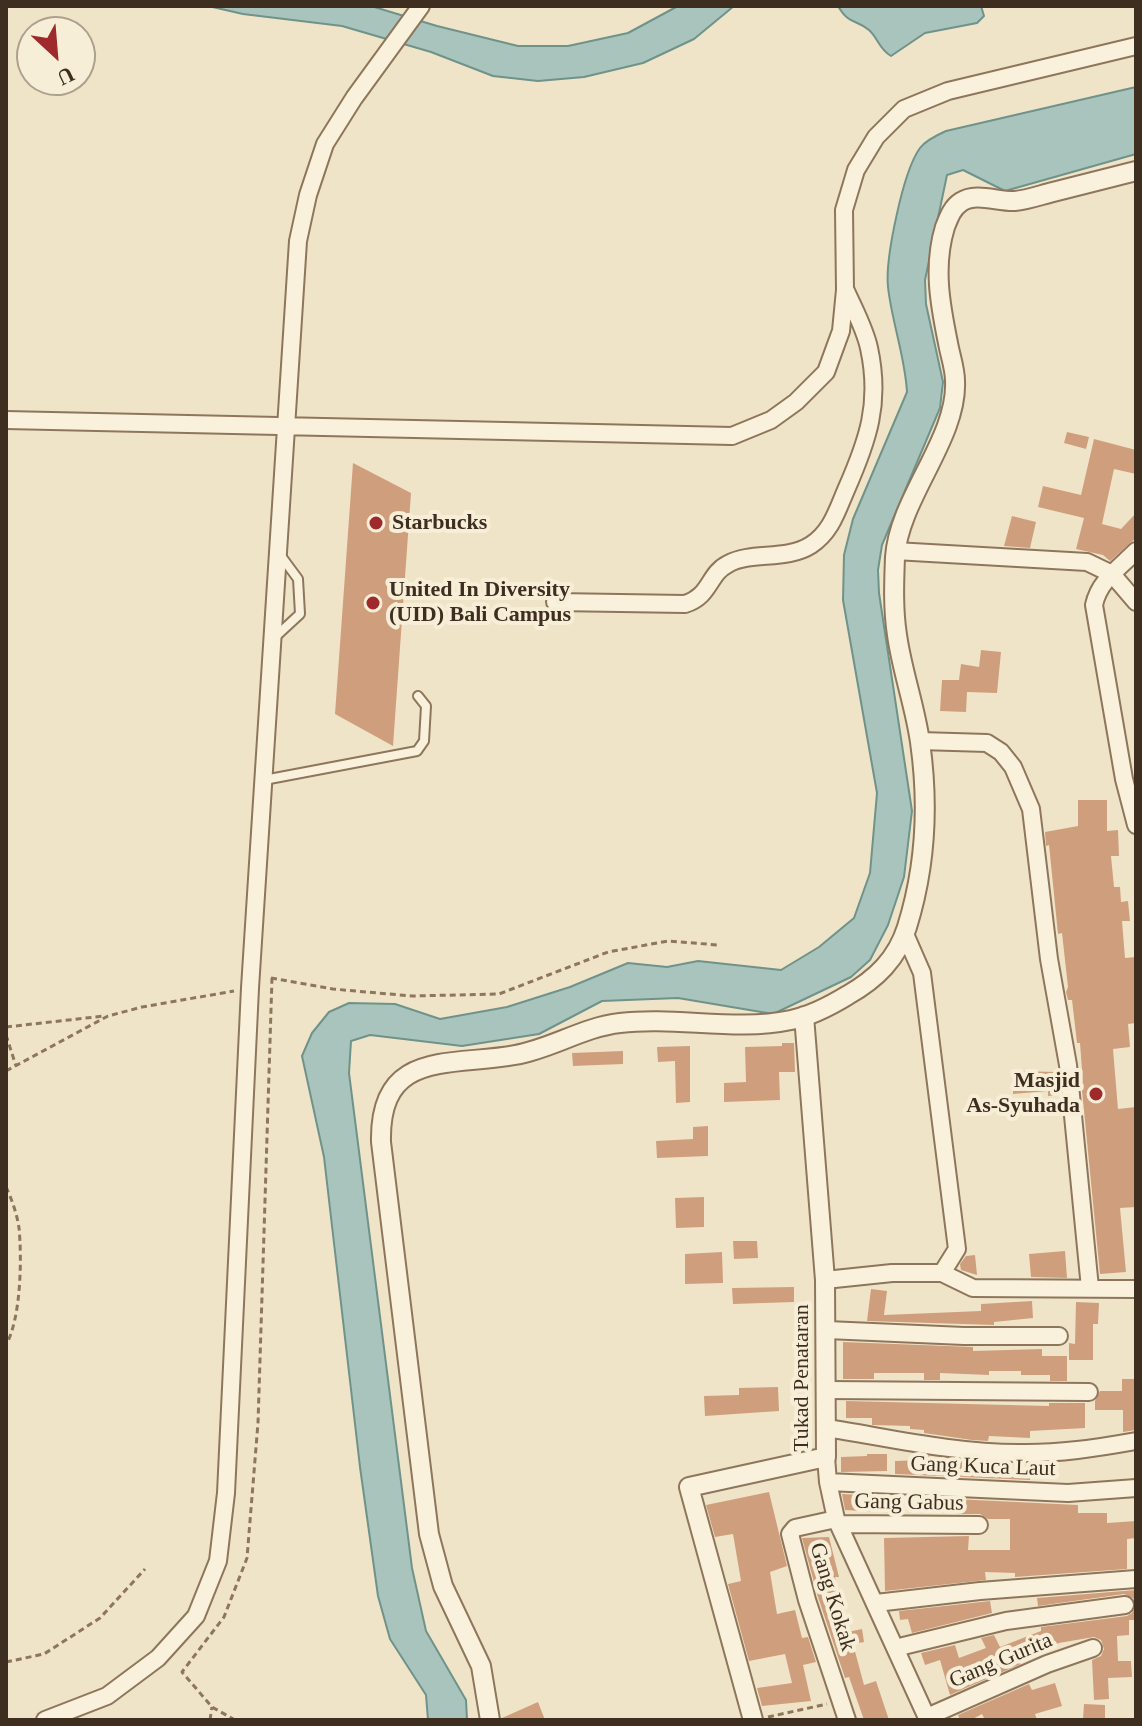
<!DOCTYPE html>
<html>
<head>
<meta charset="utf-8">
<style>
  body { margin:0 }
  #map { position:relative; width:1142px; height:1726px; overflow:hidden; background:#f0e4c8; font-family:Georgia,serif }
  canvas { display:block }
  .frame { position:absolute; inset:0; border:8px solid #3d2e20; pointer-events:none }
  .north { position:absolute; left:16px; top:16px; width:80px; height:80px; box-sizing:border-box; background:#f7eed8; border:2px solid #ada18e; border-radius:50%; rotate:154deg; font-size:22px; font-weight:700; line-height:32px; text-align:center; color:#3d2e20 }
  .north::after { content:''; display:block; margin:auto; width:28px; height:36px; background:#9e2a2b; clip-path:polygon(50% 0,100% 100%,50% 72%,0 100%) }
</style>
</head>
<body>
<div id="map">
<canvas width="1142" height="1726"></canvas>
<div class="frame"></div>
<div class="north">U</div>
</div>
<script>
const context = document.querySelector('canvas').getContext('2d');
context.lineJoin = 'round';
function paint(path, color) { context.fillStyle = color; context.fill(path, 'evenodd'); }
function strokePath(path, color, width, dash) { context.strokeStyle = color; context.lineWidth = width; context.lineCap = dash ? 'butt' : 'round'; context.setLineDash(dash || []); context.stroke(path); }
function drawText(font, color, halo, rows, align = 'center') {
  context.font = font + ' Georgia,serif'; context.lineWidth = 8; context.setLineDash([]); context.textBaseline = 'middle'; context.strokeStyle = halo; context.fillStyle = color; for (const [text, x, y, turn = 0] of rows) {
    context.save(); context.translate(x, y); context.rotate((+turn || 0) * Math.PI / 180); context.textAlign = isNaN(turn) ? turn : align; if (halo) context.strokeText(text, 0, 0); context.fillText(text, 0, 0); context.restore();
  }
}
const water = new Path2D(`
  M208,6H371L437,26L518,46H568L628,33L678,6H734L694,39L643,63L584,77L538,81L493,76L431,52L342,26L243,14Z
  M838,6H981L984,16L977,23L925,33L891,56C879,49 878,38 869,30C856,19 849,25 838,6Z
  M1136,87V154L1005,191L963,170L947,175L925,280L926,304L943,382L940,408L882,545L878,570L879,593L912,811L904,877L888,925L870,960L851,977L773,1014L678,998L602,1001L539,1034L462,1046L370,1035L351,1041L349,1073L412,1568L426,1631L466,1700L467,1720H428L426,1695L390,1639L378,1596L360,1467L324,1157L302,1056L312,1033L329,1012L349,1003L395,1004L440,1019L507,1007L570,987L628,963L667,967L698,961L781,970L819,947L854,918L870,873L877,793L843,600L844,555L853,519L907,392C905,356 892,323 888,287C885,259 903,171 920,148C926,140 937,135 946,131Z`);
const building = new Path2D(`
  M1067,432L1089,437L1086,449L1064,443Z
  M1094,439L1136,450V474L1114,469L1102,524L1121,529L1136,513V538L1110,561L1103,555L1076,549L1084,518L1038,507L1043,486L1081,495Z
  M353,463L411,493L393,746L335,714Z
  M1012,516L1036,522L1030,548L1004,546Z
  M981,650L1001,652L997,693L967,692L966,712L940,711L942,680H959L961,664L979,667Z
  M1078,800H1107V831L1118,830L1119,856H1111L1114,887H1120L1121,902L1128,901L1130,921H1122L1125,958L1136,957V1023L1128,1024L1130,1047L1113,1049L1118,1109L1136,1107V1207L1120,1208L1126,1272L1100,1274L1080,1070H1082L1080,1043H1077L1072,1000H1068L1066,992L1068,987L1062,933L1058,934L1049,845L1046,846L1045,832L1078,826Z
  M782,1043H794L795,1072H779L780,1100L724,1102V1083L746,1082L745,1047L782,1046Z
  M690,1046V1102L676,1103L675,1061L658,1062L657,1047Z
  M623,1051V1064L573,1066L572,1053Z
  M1013,1071L1058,1072L1060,1095L1048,1096V1091L1013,1094Z
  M708,1126V1156L657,1158L656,1141L693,1139V1127Z
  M704,1197V1227L676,1228L675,1198Z
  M733,1241H757L758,1258L734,1259Z
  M1065,1251L1067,1278L1031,1277L1029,1254Z
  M722,1252L723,1283L685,1284V1254Z
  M975,1255L977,1275L961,1270L960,1264L966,1256Z
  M794,1287V1302L733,1304L732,1288Z
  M871,1289L887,1291L884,1315L981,1311V1304L1032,1301L1033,1318L994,1322V1325L867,1321Z
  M1076,1302L1099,1303L1098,1324H1093V1360H1069V1343L1075,1344Z
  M843,1342L973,1347V1351L1042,1349V1356H1067V1381H1050V1375H1021V1371H989V1375L940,1373V1380H924V1373H874V1379H843Z
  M1122,1379H1136V1430L1123,1432V1410H1095V1401L1100,1391H1122Z
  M778,1387L779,1411L705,1416L704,1396L739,1395V1388Z
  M846,1401L1049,1406V1403H1085V1428L1030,1431V1438L989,1436L988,1441L972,1440L924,1433V1430L910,1429V1426L872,1425V1418H846Z
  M867,1454H887V1471L841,1472V1457L867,1456Z
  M924,1456L987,1463V1476H1030V1480L895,1474V1461L924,1460Z
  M769,1492L787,1566L770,1572L777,1614L795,1610L802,1638L808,1637L816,1662L803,1665L811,1701L762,1706L757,1688L792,1683L785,1654L749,1661L728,1584L741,1581L733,1534L715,1537L706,1505Z
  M842,1494L902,1497V1513L845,1510Z
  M934,1498L1078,1505V1513H1107V1523L1136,1521V1538L1127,1539V1569L1015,1577V1573L985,1572L986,1580L885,1591L884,1538L969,1536L968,1550H1010V1519H988L980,1514H957V1510H934Z
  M829,1537L839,1577H835L840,1606H844L848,1632L862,1629L864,1642L853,1644L864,1685L876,1681L889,1720H864L849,1677L845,1678L818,1597L802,1538Z
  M1136,1590V1620H1129V1635L1117,1636L1118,1661H1131L1132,1677L1108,1678L1109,1699L1094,1700L1092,1660L1101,1656L1104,1649L1101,1640L1094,1637L1059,1643L1020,1661L1021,1664L950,1695L940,1660L925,1665L921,1653L955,1645L959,1658L986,1648L981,1638L994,1635L1000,1647L1041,1631V1627L1127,1616L1132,1613L1136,1604L1133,1598L1124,1594L1038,1606L1037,1598Z
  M990,1601L992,1613L912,1633L908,1619L900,1620L899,1611Z
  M1055,1683L1062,1706L1035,1714L1037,1720H985L982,1714L971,1720H960L958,1715L1029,1684L1032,1690Z
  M538,1702L545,1720H502V1718Z
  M1084,1704L1105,1705V1719H1083Z`);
const path = new Path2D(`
  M271,978L333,989L412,996L499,994L608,952L668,941L718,945
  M6,1027L104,1016
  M6,1035L16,1066
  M6,1071L108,1016L142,1007L234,991
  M6,1187C12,1200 17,1214 19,1228C22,1259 21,1318 6,1345
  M6,1662L44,1654L100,1618L145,1569
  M768,1717L827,1704
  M210,1720L212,1707
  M235,1720L212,1707L182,1672L224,1617L247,1558L258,1423L272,978`);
const service = new Path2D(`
  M274,638L300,614L298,579L281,556
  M264,780L417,751L424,741L426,706L418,696`);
const minor = new Path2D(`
  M6,420L732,436L771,420L796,402L826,372L841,331L845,290L844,210L856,170L876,137L904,109L948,91L1136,46
  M895,551L1087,562L1112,574L1136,602
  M1136,551C1119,568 1099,581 1094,605L1124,779L1136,825
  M555,602L685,604C711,596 708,574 728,564C751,551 786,561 811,545C831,532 837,511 846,490C868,440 881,403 869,348C865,329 854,309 846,291
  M920,741L987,743L1001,752L1013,767L1031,809L1049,959L1068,1065L1090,1288
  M905,934L922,973L957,1249L942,1273
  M825,1280L892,1273H942L973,1288L1136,1289
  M827,1330L964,1336H1059
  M827,1390L1089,1392
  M827,1428C890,1438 955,1453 1018,1453C1058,1454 1097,1448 1136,1441
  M826,1457L828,1482L836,1519L928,1720
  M828,1482L1068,1493L1136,1488
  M836,1519L795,1528L790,1534L807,1600L847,1720
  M838,1524L979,1525
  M876,1603L980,1591L1136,1579
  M895,1648L1006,1621L1125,1605
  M927,1717L1047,1664L1093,1648
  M45,1720L107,1696L158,1658L196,1616L218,1561L226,1493L250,988L298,241L308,195L325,144L354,98L421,6`);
const tertiary = new Path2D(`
  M490,1720L481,1666L443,1586L429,1534L381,1142C379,1049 450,1067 515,1055C551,1049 583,1027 620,1023C676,1016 735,1032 791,1020C811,1016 830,1006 848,995C876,979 897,959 907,927C926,866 929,805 920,742C915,706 902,671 897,635C893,609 894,583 895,557C899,498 958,438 955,381C955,368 950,355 948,343C940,304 933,266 945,227C949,217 952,208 961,202C976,192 998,202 1015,201C1027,200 1041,195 1053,192C1081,185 1108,178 1136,171
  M753,1720L689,1487L826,1457L825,1280L804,1016`);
const markers = [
  [376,523,8,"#9e2a2b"],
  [373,603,8,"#9e2a2b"],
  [1096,1094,8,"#9e2a2b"]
];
const poiNames = [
  ["Starbucks",392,523],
  ["United In Diversity",389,590],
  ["(UID) Bali Campus",389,615],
  ["Masjid",1080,1081,"right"],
  ["As-Syuhada",1080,1106,"right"]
];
const streetNames = [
  ["Tukad Penataran",802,1378,-90],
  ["Gang Kuca Laut",983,1467,2],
  ["Gang Gabus",909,1503,1],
  ["Gang Kokak",832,1597,73],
  ["Gang Gurita",1001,1661,-23]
];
paint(water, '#a9c4bc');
strokePath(water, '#6f938a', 2);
paint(building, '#cf9f7d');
strokePath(service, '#8d765c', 12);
strokePath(minor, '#8d765c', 20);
strokePath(tertiary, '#8d765c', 22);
strokePath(path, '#8d765c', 3, [6, 4]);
strokePath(service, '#faf1dc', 8);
strokePath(minor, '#faf1dc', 16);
strokePath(tertiary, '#faf1dc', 18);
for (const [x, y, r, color] of markers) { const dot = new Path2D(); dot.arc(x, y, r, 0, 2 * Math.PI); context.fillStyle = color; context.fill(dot); strokePath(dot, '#f7eed8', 3); }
drawText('bold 22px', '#3d2e20', '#f7eed8', poiNames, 'left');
drawText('22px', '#3d2e20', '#f7eed8', streetNames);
</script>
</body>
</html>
